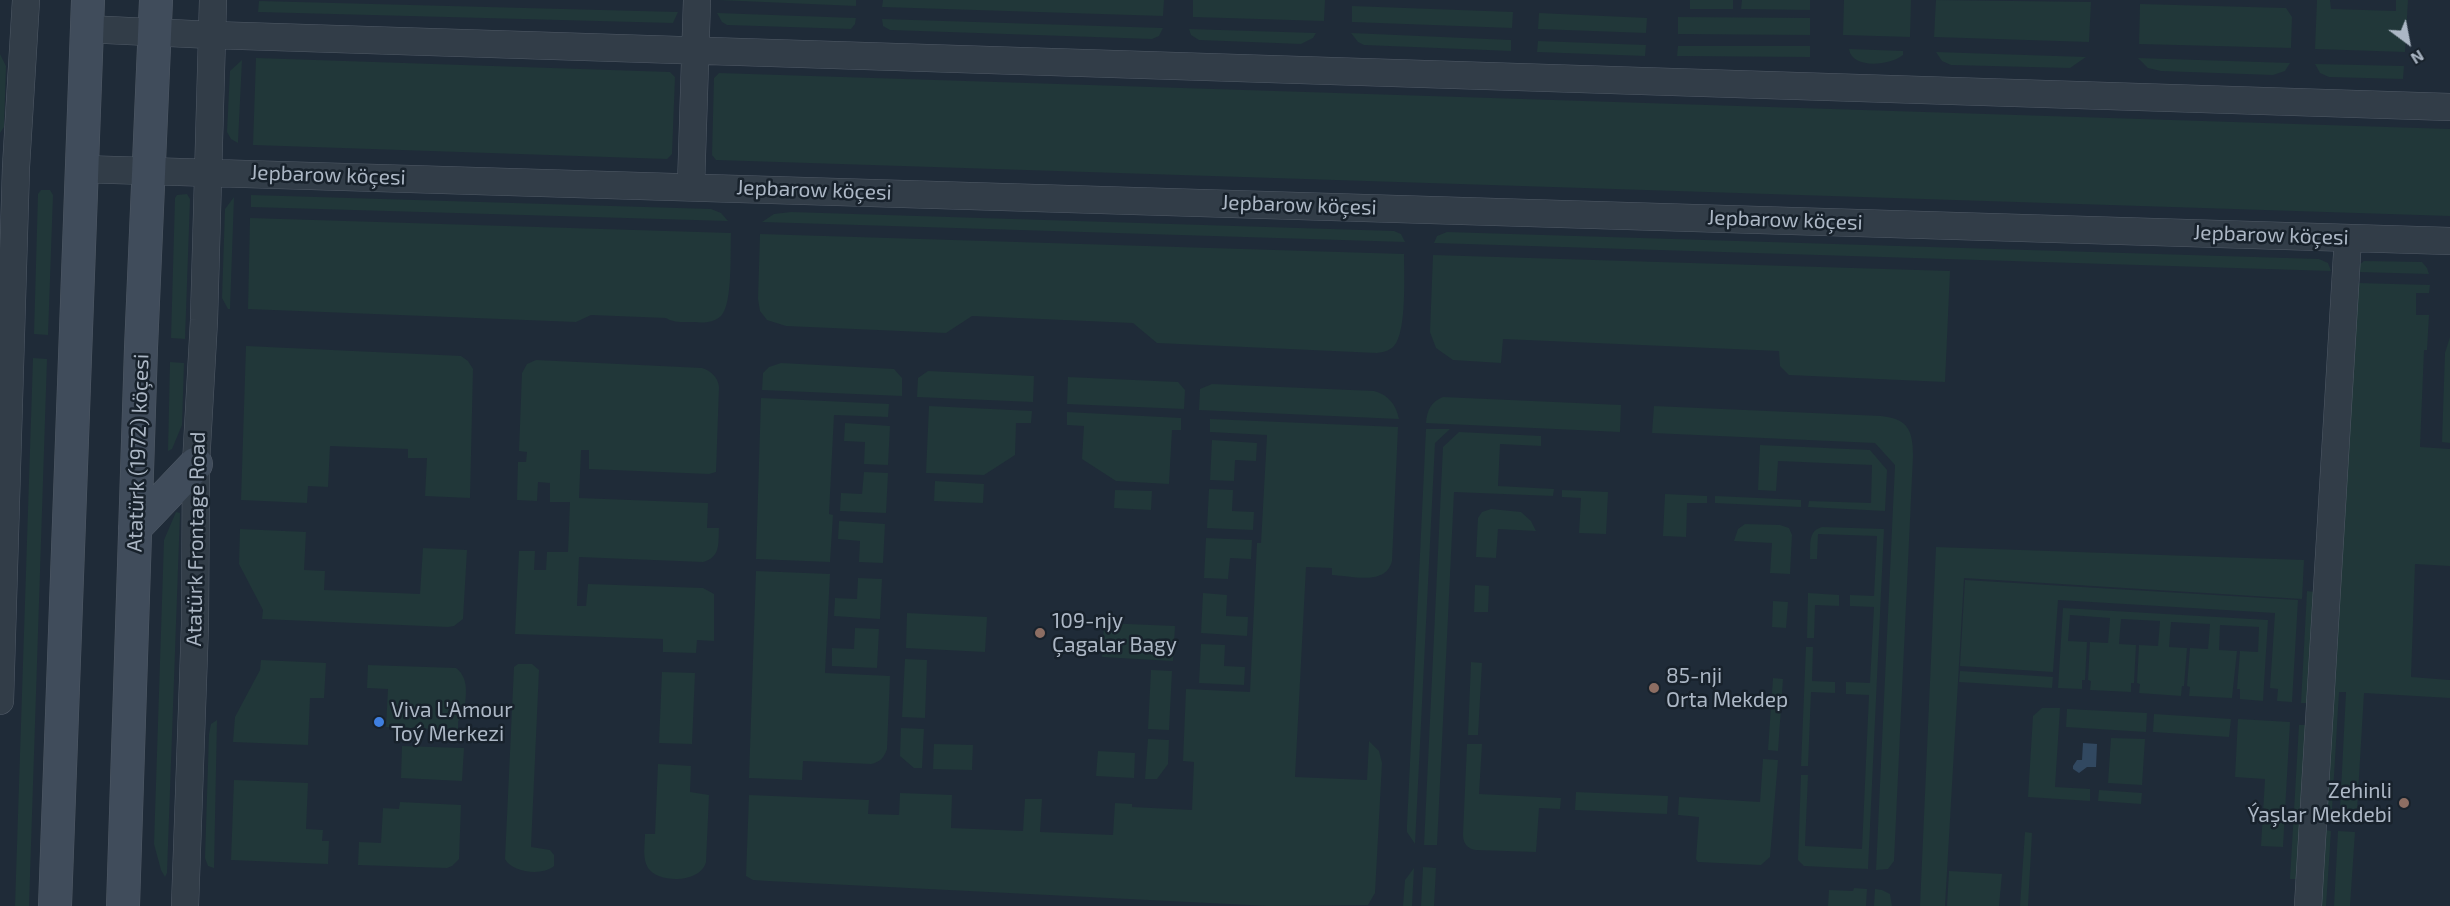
<!DOCTYPE html>
<html>
<head>
<meta charset="utf-8">
<style>
  body { margin:0 }
  #map { position:relative; width:2450px; height:906px; overflow:hidden; background:#1f2b38; font-family:"Exo 2",sans-serif }
  canvas { display:block }
  .north { position:absolute; left:2378px; top:12px; width:60px; height:60px; -webkit-text-stroke:4px #18222c; paint-order:stroke; rotate:148deg; font-size:16px; font-weight:700; line-height:24px; text-align:center; color:#acb7c5 }
  .north::after { content:''; display:block; margin:auto; width:21px; height:27px; background:#acb7c5; clip-path:polygon(50% 0,100% 100%,50% 72%,0 100%) }
</style>
</head>
<body>
<div id="map">
<canvas width="2450" height="906"></canvas>
<div class="north">N</div>
</div>
<script>
const context = document.querySelector('canvas').getContext('2d');
context.lineJoin = 'round';
function paint(path, color) { context.fillStyle = color; context.fill(path, 'evenodd'); }
function strokePath(path, color, width, dash) { context.strokeStyle = color; context.lineWidth = width; context.lineCap = dash ? 'butt' : 'round'; context.setLineDash(dash || []); context.stroke(path); }
function drawText(font, color, halo, rows, align = 'center') {
  context.font = font + ' "Exo 2",sans-serif'; context.lineWidth = 5; context.setLineDash([]); context.textBaseline = 'middle'; context.strokeStyle = halo; context.fillStyle = color; for (const [text, x, y, turn = 0] of rows) {
    context.save(); context.translate(x, y); context.rotate((+turn || 0) * Math.PI / 180); context.textAlign = isNaN(turn) ? turn : align; if (halo) context.strokeText(text, 0, 0); context.fillText(text, 0, 0); context.restore();
  }
}
const green = new Path2D(`
  M718,0H856V6Z
  M883,0H1164L1163,16L882,7Z
  M1193,0H1325L1324,21L1193,17Z
  M1690,0H1733V9H1690Z
  M1742,0H1810V10L1741,9Z
  M1844,0H1911L1910,37L1843,35Z
  M1936,0L2091,2L2089,42L1934,37Z
  M2317,0H2330L2331,9L2396,11V0H2408L2405,52L2315,49Z
  M259,1L678,12L673,23L258,12Z
  M2140,4L2286,8L2292,17L2291,48L2139,44Z
  M1352,6L1513,12L1512,28L1352,22Z
  M717,13L856,18L855,24L851,29L727,25L722,22Z
  M1539,13L1647,18L1646,33L1538,29Z
  M1678,17L1810,18V35L1678,34Z
  M882,19L1163,28L1159,36L1152,39L890,30L883,26Z
  M1189,29L1316,33L1313,38L1301,44L1199,40L1191,35Z
  M1351,33L1511,40V51L1364,45L1358,42Z
  M1538,41L1646,45L1645,56L1537,52Z
  M1678,46H1810V57L1677,56Z
  M1849,49L1903,51V55C1891,65 1852,70 1849,49Z
  M1936,52L2086,57L2070,68L1951,65L1942,61Z
  M0,54L6,66L4,127L0,133Z
  M256,58L670,72L675,77L672,154L667,159L253,145Z
  M2138,58L2290,63L2285,71L2273,75L2161,71L2148,68Z
  M242,60L238,142V143L231,139L227,132L230,71Z
  M2315,64L2404,66L2403,79L2329,77L2320,73Z
  M719,73L2450,129V216L716,160L712,155L714,78Z
  M41,190H50L53,195L48,335L34,334L38,194Z
  M187,194L190,199L185,339L171,338L175,198L177,195Z
  M251,195L711,209L721,213L728,221L251,207Z
  M234,197L230,309H228L222,298L225,209Z
  M791,212L1394,231L1401,234L1405,242L762,222L774,214Z
  M250,218L731,233C730,251 733,304 721,316C713,323 703,323 694,322C684,322 674,323 666,318L591,315L576,322L248,309Z
  M1447,232L2319,259L2328,263L2331,271L1434,243L1437,236Z
  M760,234L1404,254C1404,274 1407,332 1394,346C1389,351 1384,352 1377,353L1157,343L1133,323L972,316L946,333L786,326L767,320L760,311L758,299Z
  M1433,255L1950,271L1945,382L1789,375L1780,366L1779,351L1503,339L1501,363L1453,360L1436,348L1430,332Z
  M2364,261L2422,262L2427,268L2429,274L2358,272L2359,265Z
  M2358,283L2430,285L2429,293H2416V315H2429L2427,350H2424L2420,447L2450,449V566L2415,564L2411,677L2450,680V698L2364,693L2357,810H2340L2346,692H2339L2332,809H2327Z
  M2450,337V443L2442,442L2445,353Z
  M246,346L461,356L468,361L473,369L470,498L425,496L427,458H408V449L330,446L328,487L308,486L307,503L241,500Z
  M33,358L47,359L29,906H15Z
  M536,360L702,368C711,371 718,377 719,387L716,472L709,474L589,469V450H581L579,498L708,503L707,528H719C718,544 721,557 703,562L579,557L577,606H586L588,584L703,588L714,594V641L697,640L696,653L663,652V639L515,634L519,551H535L534,570H546L547,552H568L570,502H550V483L538,482L537,501L517,500L518,462H526L527,452L519,451L522,373L527,364Z
  M170,362L184,363L182,425L172,449L168,451Z
  M781,363L894,369L902,378V396L762,390L763,373L769,367Z
  M928,371L1034,376L1033,402L917,397L918,378Z
  M1068,377L1178,382L1185,390L1184,409L1067,404Z
  M1212,384L1374,391C1389,395 1396,405 1399,419L1199,410L1200,389Z
  M1443,397L1621,405L1620,432L1426,423C1427,410 1431,402 1443,397Z
  M761,398L889,404L888,417L834,415L829,514L833,515L830,562L756,559Z
  M929,406L1032,411L1031,423H1016L1015,455L984,475L926,473Z
  M1654,406L1881,416C1908,419 1913,430 1913,456L1894,861L1888,869L1876,870L1895,465L1875,443L1652,433Z
  M1067,412L1181,418V430H1172L1169,484L1116,481L1082,459L1084,426L1067,425Z
  M1210,419L1398,427L1392,561C1386,586 1352,576 1332,575V568L1306,567L1295,777L1367,780L1369,741L1379,751L1382,763L1375,893L1368,905L1269,906L768,881L753,880L746,876L749,795L869,800L868,814L899,815L900,793L952,795L951,828L1023,831L1025,799H1042L1040,832L1113,835L1115,803L1132,804V807L1192,810L1194,762L1183,761L1186,689L1250,692L1257,543H1261L1267,435L1210,432Z
  M845,423L890,426L888,465L864,464L865,442L844,441Z
  M1426,429H1450L1435,443L1415,844L1407,832V825Z
  M1459,432L1541,436V446L1500,444L1498,486L1554,489L1553,496L1454,492L1437,845H1424L1443,447Z
  M1212,440L1257,443L1256,461L1235,460L1234,481L1210,480Z
  M1760,445L1870,450L1887,470L1885,511L1808,507L1809,501L1871,503L1872,465L1778,461L1776,491L1758,490Z
  M864,472L888,473L886,513L840,511L841,493L862,494Z
  M935,481L984,484L983,503L934,501Z
  M1209,489L1233,490L1232,511L1254,512L1253,530L1207,528Z
  M1115,490L1152,491L1151,510L1114,508Z
  M1562,490L1608,492L1606,534L1579,533L1581,498L1562,497Z
  M1665,494L1707,496V503H1687L1686,537L1663,536Z
  M1715,496L1801,500V507L1715,503Z
  M1491,509L1521,512L1531,521L1536,531L1498,529L1496,558L1476,557L1478,518L1482,512Z
  M176,512L180,513L167,873L165,877L161,870L154,844L164,540Z
  M839,521L885,524L883,563L859,562L860,541L838,539Z
  M1745,524L1780,525L1789,528L1792,535L1790,574L1770,573L1772,543L1734,541L1738,529Z
  M1822,527L1884,529L1868,869L1804,866L1798,860L1801,775H1808L1805,846L1862,849L1869,695L1846,694V682L1870,683L1874,607L1850,606V595L1874,596L1877,536L1818,534L1817,559H1810C1811,546 1807,531 1822,527Z
  M240,529L306,532L304,570L325,571L324,590L420,594L423,548L467,550L463,619L454,626L448,627L262,619L263,610L239,564Z
  M1206,538L1252,540L1251,559L1230,558L1228,579L1204,578Z
  M1936,547L2304,560L2302,599L1964,578L1945,906H1920Z
  M756,571L830,574L825,673L890,676L887,749C884,758 880,762 871,764L803,761L802,780L749,778Z
  M858,578L882,579L880,619L834,616L835,598L857,599Z
  M1965,580L2298,600L2292,702L2277,701L2278,689L2270,688L2275,613L2058,600L2053,672L1960,666Z
  M1475,585L1489,586L1488,612H1474Z
  M2307,591L2315,592L2308,703H2301Z
  M1203,593L1227,595L1226,616L1248,617L1247,636L1201,633Z
  M1808,593L1839,595V606L1815,605L1814,638H1807Z
  M1773,601L1788,602L1786,628L1772,627Z
  M2063,608L2268,620L2263,701L2240,699V689H2237L2240,651L2258,652L2259,627L2220,625L2219,650L2237,651L2232,698L2189,696L2190,687L2187,686L2190,648L2208,649L2210,624L2171,622L2169,647L2187,648L2184,686H2182L2181,696L2139,693L2140,684L2137,683L2139,645L2158,646L2160,621L2121,619L2119,644L2136,645L2134,683H2131V692L2090,690L2091,681L2088,680L2090,642L2108,643L2110,618L2070,615L2068,641L2087,642L2085,680H2082V689L2058,688Z
  M907,613L987,617L985,652L906,648Z
  M1104,623L1175,626L1173,661L1102,657Z
  M855,628L879,629L877,668L832,666V648L854,649Z
  M1201,644L1225,645L1224,666L1245,667L1244,685L1199,683Z
  M1806,647H1813L1812,681L1835,682V693L1811,692L1808,766H1801Z
  M905,659L927,660L925,718L902,717Z
  M261,660L326,663L324,698H310L308,745L233,742L235,717L260,670Z
  M1471,662L1482,663L1478,735H1468Z
  M518,664H532L539,670L531,847L550,850L554,855V866C543,876 512,873 505,859L514,667Z
  M368,665L456,668C471,679 465,700 464,716L458,721V730L386,727L388,689L367,688Z
  M1151,670L1172,671L1169,730L1148,729Z
  M1960,671L2053,677L2052,688L1959,682Z
  M662,672L695,673L692,744L659,743Z
  M1773,678L1783,679L1778,751L1768,750Z
  M2042,708H2060L2055,787L2090,789V801L2028,797L2033,716Z
  M2067,709L2147,713L2146,732L2066,727Z
  M2154,714L2231,719L2229,737L2153,732Z
  M2238,719L2290,722L2283,847L2261,846L2265,779L2235,777Z
  M217,720L214,868L208,866L205,858L209,734L211,724Z
  M2299,725H2307L2298,879H2290Z
  M901,728L924,729L922,768H914L900,756Z
  M2111,738L2145,739L2142,785L2108,783Z
  M1148,739L1169,740L1168,764L1157,779H1145Z
  M934,744L973,745L972,770L933,769Z
  M1467,744H1482L1479,794L1561,798L1560,809L1539,808L1536,852L1476,850C1467,849 1463,843 1463,834Z
  M402,746L464,748L462,781L401,778Z
  M1098,751L1135,753L1134,778L1096,776Z
  M1763,759L1778,760L1770,857L1761,865L1698,862L1696,859L1699,817L1678,815L1679,797L1760,802Z
  M658,764L691,766L690,792L709,795L706,862C701,883 659,884 648,868C642,858 645,844 645,834H655Z
  M234,780L308,783L306,829L323,830L322,841H329L328,864L231,860Z
  M2099,790L2142,793L2141,804L2098,801Z
  M1576,792L1668,796L1667,814L1575,810Z
  M400,802L461,805L459,859L452,866L447,868L358,865L359,842L381,843L383,808L399,809Z
  M2326,830L2331,831L2326,906H2321Z
  M2338,831L2355,832L2350,906H2334Z
  M2025,832L2032,833L2028,906H2020Z
  M1423,867L1436,868L1434,906H1421Z
  M1414,868L1412,906H1403L1405,880Z
  M1949,871L2002,874L1999,906H1947Z
  M1854,888L1867,889L1866,906H1828L1829,890L1853,891Z
  M1875,889L1882,890L1890,894L1892,906H1874Z`);
const water = new Path2D(`
  M2083,743L2097,744L2096,767H2087L2079,773L2073,769V766L2077,760H2082Z`);
const street = new Path2D(`
  M86,29L212,35L2450,107
  M81,169L2450,241
  M691,186L697,0
  M0,701L16,167L26,0
  M185,906L195,624L196,464L204,320L213,0
  M2308,906L2348,238`);
const secondary = new Path2D(`
  M135,528L196,464
  M55,906L88,0
  M123,906L141,348L156,0`);
const markers = [
  [1040,633,6,"#8d6e63"],
  [1654,688,6,"#8d6e63"],
  [379,722,6,"#3f7fe0"],
  [2404,803,6,"#8d6e63"]
];
const streetNames = [
  ["Jepbarow köçesi",328,175,2],
  ["Jepbarow köçesi",814,190,2],
  ["Jepbarow köçesi",1299,205,2],
  ["Jepbarow köçesi",1785,220,2],
  ["Jepbarow köçesi",2271,235,2],
  ["Atatürk (1972) köçesi",138,453,-88],
  ["Atatürk Frontage Road",196,539,-89]
];
const poiNames = [
  ["109-njy",1052,621],
  ["Çagalar Bagy",1052,645],
  ["85-nji",1666,676],
  ["Orta Mekdep",1666,700],
  ["Viva L'Amour",391,710],
  ["Toý Merkezi",391,734],
  ["Zehinli",2392,791,"right"],
  ["Ýaşlar Mekdebi",2392,815,"right"]
];
paint(green, '#213739');
paint(water, '#314860');
strokePath(street, '#505a66', 28);
strokePath(secondary, '#505a66', 34);
strokePath(street, '#323d48', 27);
strokePath(secondary, '#404c5b', 33);
for (const [x, y, r, color] of markers) { const dot = new Path2D(); dot.arc(x, y, r, 0, 2 * Math.PI); context.fillStyle = color; context.fill(dot); strokePath(dot, '#18222c', 2); }
drawText('21px', '#acb7c5', '#18222c', streetNames);
drawText('21px', '#acb7c5', '#18222c', poiNames, 'left');
</script>
</body>
</html>
